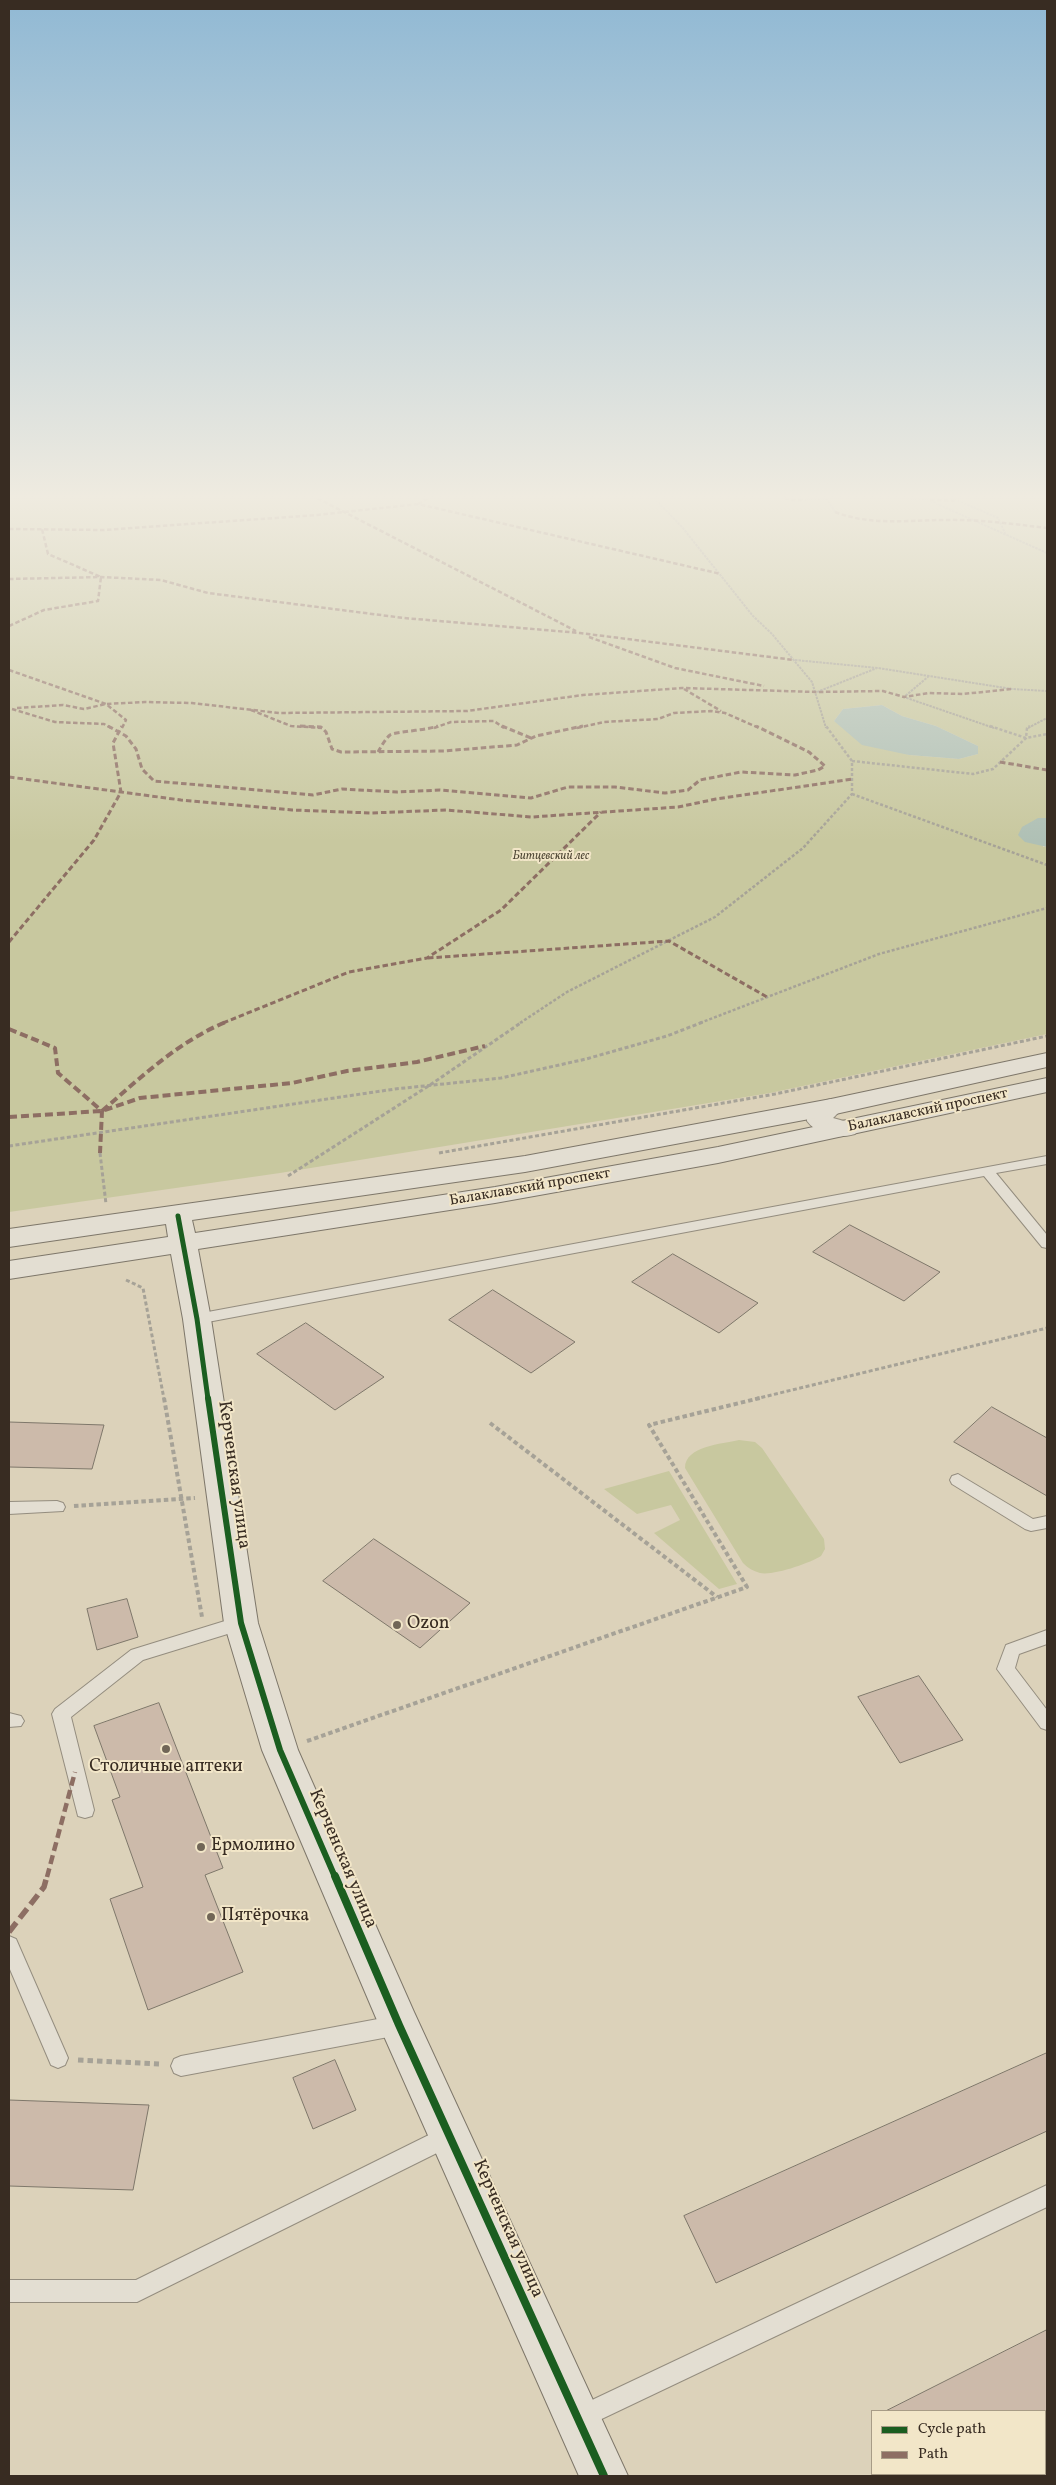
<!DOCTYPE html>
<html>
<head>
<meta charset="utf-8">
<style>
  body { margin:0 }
  #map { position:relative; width:1056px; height:2485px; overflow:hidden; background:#dcd2ba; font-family:Vollkorn,serif }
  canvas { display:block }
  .frame { position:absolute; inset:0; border:10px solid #382c22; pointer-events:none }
  .legend { position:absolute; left:871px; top:2410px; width:175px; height:65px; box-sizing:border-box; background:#f2e6c8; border:1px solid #a89c86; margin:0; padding:6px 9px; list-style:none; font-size:15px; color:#382c22 }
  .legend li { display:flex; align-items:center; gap:10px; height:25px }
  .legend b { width:25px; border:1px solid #a89c86 }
</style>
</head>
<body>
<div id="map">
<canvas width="1056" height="2485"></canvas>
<div class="frame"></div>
<ul class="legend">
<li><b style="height:6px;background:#1b5e20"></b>Cycle path</li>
<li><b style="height:6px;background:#8d6e63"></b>Path</li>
</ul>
</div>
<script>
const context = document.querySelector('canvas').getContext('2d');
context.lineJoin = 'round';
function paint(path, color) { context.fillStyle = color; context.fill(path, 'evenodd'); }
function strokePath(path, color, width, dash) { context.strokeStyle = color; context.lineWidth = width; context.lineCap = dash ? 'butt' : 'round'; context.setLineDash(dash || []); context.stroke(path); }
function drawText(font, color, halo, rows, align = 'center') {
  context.font = font + ' Vollkorn,serif'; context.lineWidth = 4; context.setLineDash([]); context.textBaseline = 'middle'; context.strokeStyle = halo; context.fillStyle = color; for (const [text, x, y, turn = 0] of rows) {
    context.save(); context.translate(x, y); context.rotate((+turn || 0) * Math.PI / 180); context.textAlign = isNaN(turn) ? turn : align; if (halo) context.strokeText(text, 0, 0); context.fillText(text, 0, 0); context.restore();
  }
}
const green = new Path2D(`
  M9,495H1047V818H1038L1043,847H1047V1034L770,1093L280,1173L9,1212ZM882,705L902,716L936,726L978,746V754L959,759L909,755L834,721L843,709Z
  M739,1440L755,1442L762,1448L824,1539L825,1549L821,1556C810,1563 773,1576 760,1573C753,1571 748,1568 743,1563L685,1468C685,1446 722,1444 739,1440Z
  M669,1471L737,1584L719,1589L654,1533L680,1520L671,1505L637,1514L604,1489Z`);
const water = new Path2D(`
  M882,705L902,716L936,726L978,746V754L959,759L909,755L862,745L834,721L843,709Z
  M1038,818H1047V847L1025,842L1018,835L1022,827Z`);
const building = new Path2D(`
  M850,1225L940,1272L904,1301L813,1252Z
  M673,1254L758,1303L719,1333L632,1282Z
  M493,1290L575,1342L531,1373L449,1320Z
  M306,1323L384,1377L335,1410L257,1354Z
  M992,1407L1047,1438V1496L954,1442Z
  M9,1422L104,1425L92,1469L9,1467Z
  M374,1539L470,1603L420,1648L323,1581Z
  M127,1599L138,1637L97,1650L87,1609Z
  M919,1676L963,1740L900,1763L858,1697Z
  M159,1703L223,1868L205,1875L243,1972L148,2010L110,1899L143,1887L112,1800L120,1797L94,1726Z
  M1047,2053V2131L716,2283L684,2216Z
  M335,2060L356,2110L313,2129L293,2078Z
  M9,2100L149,2105L133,2190L9,2186Z
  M1047,2330V2411H886Z`);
const pathFar4 = new Path2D(`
  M651,495L682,527L753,616L772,634L812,682L826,728
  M873,495L927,500
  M917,495L1047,553
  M953,495L959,501L998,518L1005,533
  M804,500L827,499
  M835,512L827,499L848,495
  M795,660L878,668L1012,689L1047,691
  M929,676L904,697L994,728
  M817,692L877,668
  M1028,728L1047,718`);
const pathFar3 = new Path2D(`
  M990,726L1026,738L1027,728L1030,726
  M852,761L973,774L993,769L1026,738L1047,734
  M852,794L1047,865
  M520,1023L567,992L715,917L803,848L852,794V761L826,726
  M700,1023L879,954L1047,908`);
const pathFar2 = new Path2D(`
  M9,1146L395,1089L501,1078L586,1059L667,1036L703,1022
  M100,1153L106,1204
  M439,1153L775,1094L1047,1036
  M288,1176L430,1085L522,1022
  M126,1280L143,1288L164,1399
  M755,1399L1047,1328`);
const pathFar1 = new Path2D(`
  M164,1398L202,1617
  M490,1423L717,1597
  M74,1506L195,1498
  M307,1741L747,1587L649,1425L760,1398`);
const path = new Path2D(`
  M78,2060L159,2064`);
const lane = new Path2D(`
  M1047,1156V1164L996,1173L1047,1235V1248L1042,1247L984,1176L197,1324L190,1319L197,1314Z
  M958,1474L1033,1519L1047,1516V1528L1031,1531L1025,1529L952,1484L950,1480L952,1476Z
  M57,1501L63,1503L65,1507L63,1511L9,1514V1502Z
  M241,1616L247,1618L250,1623L247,1628L143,1660L71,1717L94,1810L92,1816L85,1818L78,1816L52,1714L55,1709L131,1650Z
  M1047,1630V1644L1019,1654L1015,1668L1047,1710V1730L1041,1728L997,1669L1006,1645Z
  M9,1713L21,1716L24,1721L21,1726L9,1727Z
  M9,1936L16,1939L65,2051L68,2058L65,2065L58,2068L51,2065L9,1967Z
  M399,2015L406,2018L409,2025L406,2032L399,2035L181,2076L174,2073L171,2066L174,2059L181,2056Z
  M447,2126L455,2130L458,2137L455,2144L137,2302H9V2280H136Z
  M1047,2185V2207L589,2425L581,2429L573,2425L569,2417L573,2409Z`);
const street = new Path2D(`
  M831,1099L840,1102L844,1107L833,1118L855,1124L859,1129L855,1134C838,1139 818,1136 807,1121C807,1106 818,1103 831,1099Z`);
const secondary = new Path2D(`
  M1047,1053V1067L831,1115L525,1172L192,1220L195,1233L495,1187L718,1147L1047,1078V1092L718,1163L495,1203L198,1249L211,1319L258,1623L298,1750L414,2012L628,2476H579L379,2025L262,1750L224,1623L183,1319L171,1254L9,1279V1261L168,1237L166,1224L9,1247V1229L525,1156L831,1099Z`);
const quietFar4 = new Path2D(`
  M311,495L576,631
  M778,495L791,500H804
  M930,500L959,501
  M418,504L435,495
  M835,512C872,526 906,520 944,520C978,519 1013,524 1047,528
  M9,529L103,530L317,515L418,504L721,574
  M9,579L101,577L161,580L208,593L404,618L580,633L794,660
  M9,626L44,610L98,601L101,577L48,554L42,529
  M589,637L675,668L764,686
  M9,670L106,704L126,720L122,728
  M684,689L721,711
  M17,708L63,705L84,709L106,704L145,702L192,703L279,713L467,711L583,695L682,688L817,692L883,691L904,697L929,693L963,694L1012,689
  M12,709L55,722L104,724L111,728
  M251,710L291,726L322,728
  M434,728L451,722L494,721L504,728
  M577,728L604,722L658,719L674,713L711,711L725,713L759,728`);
const quietFar3 = new Path2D(`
  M108,726L126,736L136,749L142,769L154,781L313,795L342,789L397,792L440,790L531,798L568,787H615L665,793L688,790L700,780L741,772L795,775L818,770L825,766L809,752L756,726
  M300,726L321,727L326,732L332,749L341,752L444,751L517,745L536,736L583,726
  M502,726L531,738
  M378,752C381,747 385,739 390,735C393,732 428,730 438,726
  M1000,762L1047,770
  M9,777L181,800L292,810L371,813L446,810L532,817L678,807L716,799L853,779
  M9,942L94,840L121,792L113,743L122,726
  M428,958L669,941L767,997
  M223,1023L349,972L427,958L501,910L601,812`);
const quietFar2 = new Path2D(`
  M9,1029L55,1048L58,1073L102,1111L100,1153
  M102,1111C140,1078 179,1041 226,1022
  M9,1117L102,1111L140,1098L292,1083L347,1071L417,1062L485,1046`);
const quietFar1 = new Path2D(`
  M47,1877L75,1772`);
const quiet = new Path2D(`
  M9,1932L44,1887L47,1876`);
const cyclewayFar2 = new Path2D(`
  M178,1216L197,1319L208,1399`);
const cyclewayFar1 = new Path2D(`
  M208,1398L241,1623L280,1750L335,1877`);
const cycleway = new Path2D(`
  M335,1876L399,2025L604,2476`);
const markers = [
  [397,1625,5,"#716657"],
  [166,1749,5,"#716657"],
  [201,1847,5,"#716657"],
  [211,1917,5,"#716657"]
];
const farParknames = [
  ["Битцевский лес",551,857]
];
const streetNames = [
  ["Балаклавский проспект",928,1111,-12],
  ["Балаклавский проспект",530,1188,-10]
];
const nearStreetnames = [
  ["Керченская улица",233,1475,82],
  ["Керченская улица",342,1859,67],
  ["Керченская улица",507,2229,66]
];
const nearPoinames = [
  ["Ozon",407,1625],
  ["Столичные аптеки",166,1768,"center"],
  ["Ермолино",211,1847],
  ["Пятёрочка",221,1917]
];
paint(green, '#c8c89f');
paint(water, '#afc0b5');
paint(building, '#ccbaaa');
strokePath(building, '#7e776a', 1);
strokePath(lane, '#948d7f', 2);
strokePath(street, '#948d7f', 2);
strokePath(secondary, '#7e776a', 2);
strokePath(pathFar4, '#a6a297', 2, [2.5, 1]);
strokePath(pathFar3, '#a6a297', 2.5, [3, 2]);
strokePath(pathFar2, '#a6a297', 3, [4, 2.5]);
strokePath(pathFar1, '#a6a297', 4, [4.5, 3]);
strokePath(path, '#a6a297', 5, [5.5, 4]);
paint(lane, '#e3ded2');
paint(street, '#e3ded2');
paint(secondary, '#e3ded2');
strokePath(quietFar4, '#8d6e63', 2.5, [4.5, 2.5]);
strokePath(quietFar3, '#8d6e63', 3, [5.5, 3]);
strokePath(quietFar2, '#8d6e63', 4, [8, 4]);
strokePath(quietFar1, '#8d6e63', 4.5, [9, 4.5]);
strokePath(quiet, '#8d6e63', 5.5, [12, 5.5]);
strokePath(cyclewayFar2, '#1b5e20', 5);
strokePath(cyclewayFar1, '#1b5e20', 6);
strokePath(cycleway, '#1b5e20', 8);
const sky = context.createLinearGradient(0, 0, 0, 842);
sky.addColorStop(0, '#91b9d4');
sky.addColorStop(0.59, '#efebe0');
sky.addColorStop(1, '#efebe000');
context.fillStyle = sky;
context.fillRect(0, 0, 1056, 842);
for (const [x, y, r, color] of markers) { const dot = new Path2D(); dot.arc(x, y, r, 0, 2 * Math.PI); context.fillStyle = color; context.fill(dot); strokePath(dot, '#f2e6c8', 2); }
drawText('italic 12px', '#514937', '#f2e6c8', farParknames);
drawText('15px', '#382c22', '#f2e6c8', streetNames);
drawText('18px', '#382c22', '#f2e6c8', nearStreetnames);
drawText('18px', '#382c22', '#f2e6c8', nearPoinames, 'left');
</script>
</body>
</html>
